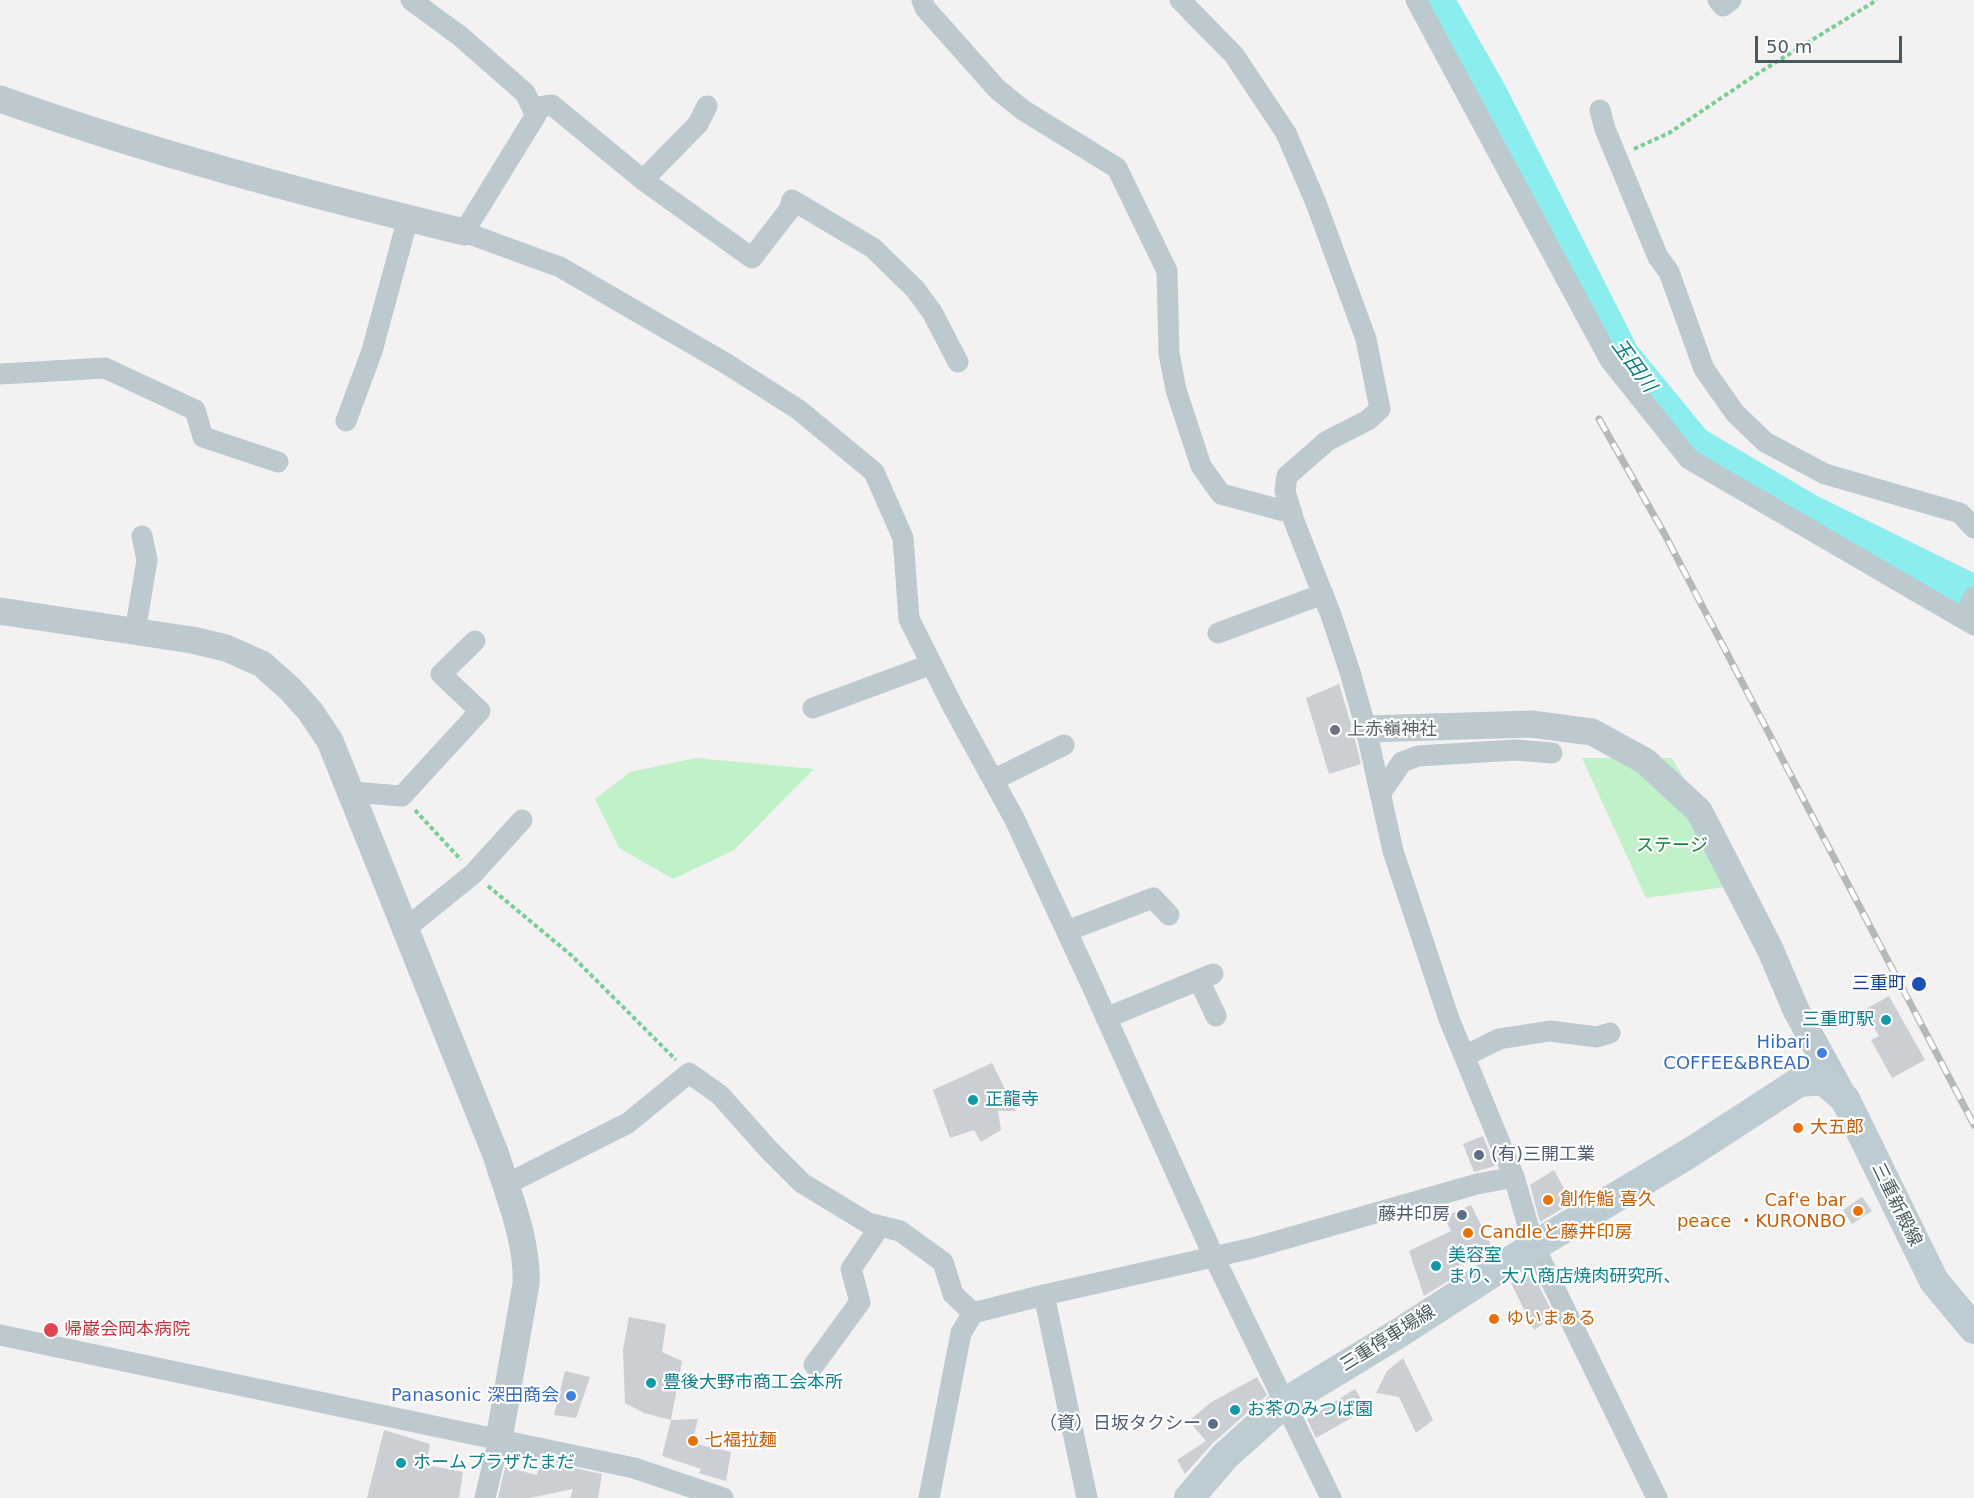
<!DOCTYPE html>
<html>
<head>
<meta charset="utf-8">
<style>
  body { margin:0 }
  #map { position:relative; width:1974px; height:1498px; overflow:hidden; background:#f3f1f1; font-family:"DejaVu Sans",sans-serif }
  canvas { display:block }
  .scale { position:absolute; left:1755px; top:36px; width:147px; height:27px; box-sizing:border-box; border:3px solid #48595f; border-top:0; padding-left:8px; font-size:18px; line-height:21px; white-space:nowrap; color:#48595f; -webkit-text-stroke:4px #fff; paint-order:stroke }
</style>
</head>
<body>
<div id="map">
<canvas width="1974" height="1498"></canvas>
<div class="scale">50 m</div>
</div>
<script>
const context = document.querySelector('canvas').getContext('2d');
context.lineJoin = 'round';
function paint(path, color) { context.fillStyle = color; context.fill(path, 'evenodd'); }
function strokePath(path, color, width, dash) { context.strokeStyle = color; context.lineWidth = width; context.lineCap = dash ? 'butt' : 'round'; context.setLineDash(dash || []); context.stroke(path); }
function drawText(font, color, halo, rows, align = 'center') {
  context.font = font + ' "DejaVu Sans","Noto Sans JP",sans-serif'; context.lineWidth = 4.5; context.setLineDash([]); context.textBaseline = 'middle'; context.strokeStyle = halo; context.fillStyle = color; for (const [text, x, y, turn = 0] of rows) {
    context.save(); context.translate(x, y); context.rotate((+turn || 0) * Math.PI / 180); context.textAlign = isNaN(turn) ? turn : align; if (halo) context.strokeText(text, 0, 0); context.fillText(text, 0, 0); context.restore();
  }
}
const green = new Path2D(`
  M696,758L814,769L734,850L673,879L619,848L595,799L630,772Z
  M1582,758H1672L1746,884L1646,898Z`);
const river = new Path2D(`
  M1436,0L1491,97L1622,356L1694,444L1809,512L1974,593`);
const building = new Path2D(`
  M1339,684L1351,724L1350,730L1355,740L1361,764L1329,774L1306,698Z
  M1889,996L1925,1060L1892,1078L1871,1040L1879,1036L1864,1010Z
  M992,1063L1016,1111H998L1001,1130L981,1142L974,1130L950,1138L933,1090Z
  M1483,1136L1495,1166L1474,1172L1463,1144Z
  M1554,1170L1572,1203L1540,1222L1530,1185Z
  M1862,1197L1872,1211L1852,1224L1843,1210Z
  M1471,1205L1493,1249L1458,1266L1461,1273L1424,1296L1409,1251L1451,1231L1444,1217Z
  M1532,1272L1554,1316L1534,1330L1511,1283Z
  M629,1317L666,1324L662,1352L682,1361L671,1420L644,1413L625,1403L623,1349Z
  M1403,1358L1433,1420L1416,1433L1399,1397L1376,1393L1387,1371Z
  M565,1371L590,1377L576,1418L554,1415Z
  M1257,1377L1267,1395L1213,1443L1185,1474L1177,1460L1206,1441L1189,1421L1210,1403Z
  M1355,1389L1367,1409L1316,1438L1307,1419Z
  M698,1419L692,1443L731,1452L726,1481L699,1473L701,1469L662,1456L671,1420Z
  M384,1430L430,1444L426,1465L463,1472L459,1498H367Z
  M541,1461L602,1474L598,1498H570L573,1489L530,1498H498L505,1467L537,1475Z`);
const path = new Path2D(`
  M1634,149L1669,133L1760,72L1877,0
  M415,810L461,860
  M488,886L571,955L676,1060`);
const minor = new Path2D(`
  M411,0L460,36L525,93L536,115L464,232L560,267L727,364L799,410L874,472L903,538L909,619L952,705L1015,820L1092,986L1214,1257L1331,1498
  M922,0L925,8L997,89L1023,110L1117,168L1167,271L1169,353L1176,390L1201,466L1221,494L1292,513
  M1180,0L1234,55L1286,133L1316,203L1366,339L1380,409L1368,420L1327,441L1287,476L1285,491L1294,521L1331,615L1350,672L1366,729L1393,851L1449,1019L1514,1177L1534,1246L1657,1498
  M1416,0L1610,360L1689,459L1974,625
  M1718,0L1723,6L1731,0
  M532,108L552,105L643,180L752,258L789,210L792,200L873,248L915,289L932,312L958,362
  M1600,110L1605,129L1658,257L1669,272L1704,369L1735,413L1765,442L1825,474L1960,513L1974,528
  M643,180L698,124L707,106
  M0,374L105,368L195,410L203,437L278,462
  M346,421L372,351L408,218
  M1963,617L1974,597
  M135,632L147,560L142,536
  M1218,633L1323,594
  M813,708L932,664
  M993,780L1064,745
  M351,792L402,796L480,711L441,674L475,641
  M1380,794L1402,762L1418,756L1515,750L1552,753
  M405,929L473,874L522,820
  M1067,931L1153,898L1169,915
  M1199,980L1216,1016
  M1106,1018L1213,974
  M1465,1056L1499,1039L1550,1031L1597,1037L1610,1033
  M505,1185L628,1123L689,1073L720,1095L769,1150L802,1183L868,1223L900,1231L943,1262L953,1294L973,1313
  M1044,1295L1087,1498
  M0,1335L634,1468L723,1498
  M814,1365L860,1302L851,1269L880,1226
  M485,1498L499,1439
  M929,1498L961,1333L973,1313L1044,1295L1253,1248L1477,1184L1514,1177`);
const tertiary = new Path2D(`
  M0,99C151,153 308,194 464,232
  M0,611L192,640L226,648L262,664L290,689L310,711L330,741L496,1155C509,1197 528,1241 526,1284L499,1439
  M1366,729L1531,724L1592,732L1645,761L1699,811L1770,949L1796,1010L1845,1099`);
const secondary = new Path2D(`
  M1189,1498L1225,1456L1284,1403L1399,1333L1534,1246L1688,1154L1799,1082L1823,1080L1845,1099L1934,1281L1974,1329`);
const rail = new Path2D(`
  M1599,419L1664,533L1974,1125`);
const markers = [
  [1335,730,6,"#6b7280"],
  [1919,984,8,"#1a4fb4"],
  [1886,1020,6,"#0f9aa8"],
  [1822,1053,6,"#3f7fe0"],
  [973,1100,6,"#0f9aa8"],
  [1798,1128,6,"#e8710a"],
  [1479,1155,6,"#5c6f8a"],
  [1548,1200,6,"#e8710a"],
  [1858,1211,6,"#e8710a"],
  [1462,1215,6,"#5c6f8a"],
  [1468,1233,6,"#e8710a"],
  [1436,1266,6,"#0f9aa8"],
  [1494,1319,6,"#e8710a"],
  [51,1330,8,"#e0444e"],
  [651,1383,6,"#0f9aa8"],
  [571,1396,6,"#3f7fe0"],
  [1235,1410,6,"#0f9aa8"],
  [1213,1424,6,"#5c6f8a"],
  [693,1441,6,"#e8710a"],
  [401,1463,6,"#0f9aa8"]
];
const worshipNames = [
  ["上赤嶺神社",1347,730]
];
const parkNames = [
  ["ステージ",1672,846]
];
const transitNames = [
  ["三重町",1906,984]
];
const cultureNames = [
  ["三重町駅",1874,1020,"right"],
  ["正龍寺",985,1100],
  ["美容室",1448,1256],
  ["まり、大八商店焼肉研究所、",1448,1277],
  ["豊後大野市商工会本所",663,1383],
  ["お茶のみつば園",1247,1410],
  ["ホームプラザたまだ",413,1463]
];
const shopNames = [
  ["Hibari",1810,1043],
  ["COFFEE&BREAD",1810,1064],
  ["Panasonic 深田商会",559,1396]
];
const foodNames = [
  ["大五郎",1810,1128],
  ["創作鮨 喜久",1560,1200],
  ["Caf'e bar",1846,1201,"right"],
  ["peace ・KURONBO",1846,1222,"right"],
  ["Candleと藤井印房",1480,1233],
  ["ゆいまぁる",1506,1319],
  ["七福拉麺",705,1441]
];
const serviceNames = [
  ["(有)三開工業",1491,1155,"left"],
  ["藤井印房",1450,1215],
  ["（資）日坂タクシー",1201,1424]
];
const streetNames = [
  ["三重新殿線",1896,1205,64],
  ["三重停車場線",1388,1339,-32]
];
const healthNames = [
  ["帰巌会岡本病院",64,1330]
];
const waterNames = [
  ["玉田川",1633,366,54]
];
paint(green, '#c0f1c9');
strokePath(river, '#8cedee', 36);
paint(building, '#cbcfd3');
strokePath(path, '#77d093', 4, [4.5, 3]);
strokePath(minor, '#bcc9ce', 21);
strokePath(tertiary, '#bcc9ce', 27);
strokePath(secondary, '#bdcbd3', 30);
strokePath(rail, '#b3b8bb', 7);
strokePath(rail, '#fff', 4.5, [14]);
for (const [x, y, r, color] of markers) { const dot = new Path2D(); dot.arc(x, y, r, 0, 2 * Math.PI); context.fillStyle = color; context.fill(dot); strokePath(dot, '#fff', 2); }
drawText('18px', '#5b616d', '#fff', worshipNames, 'left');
drawText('18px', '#168438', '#fff', parkNames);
drawText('18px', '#164399', '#fff', transitNames, 'right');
drawText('18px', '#0d838f', '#fff', cultureNames, 'left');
drawText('18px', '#366cbe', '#fff', shopNames, 'right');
drawText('18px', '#c56008', '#fff', foodNames, 'left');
drawText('18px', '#4e5e75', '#fff', serviceNames, 'right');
drawText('18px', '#48595f', '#fff', streetNames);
drawText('18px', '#be3a42', '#fff', healthNames, 'left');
drawText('italic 20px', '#0b7f81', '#fff', waterNames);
</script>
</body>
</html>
